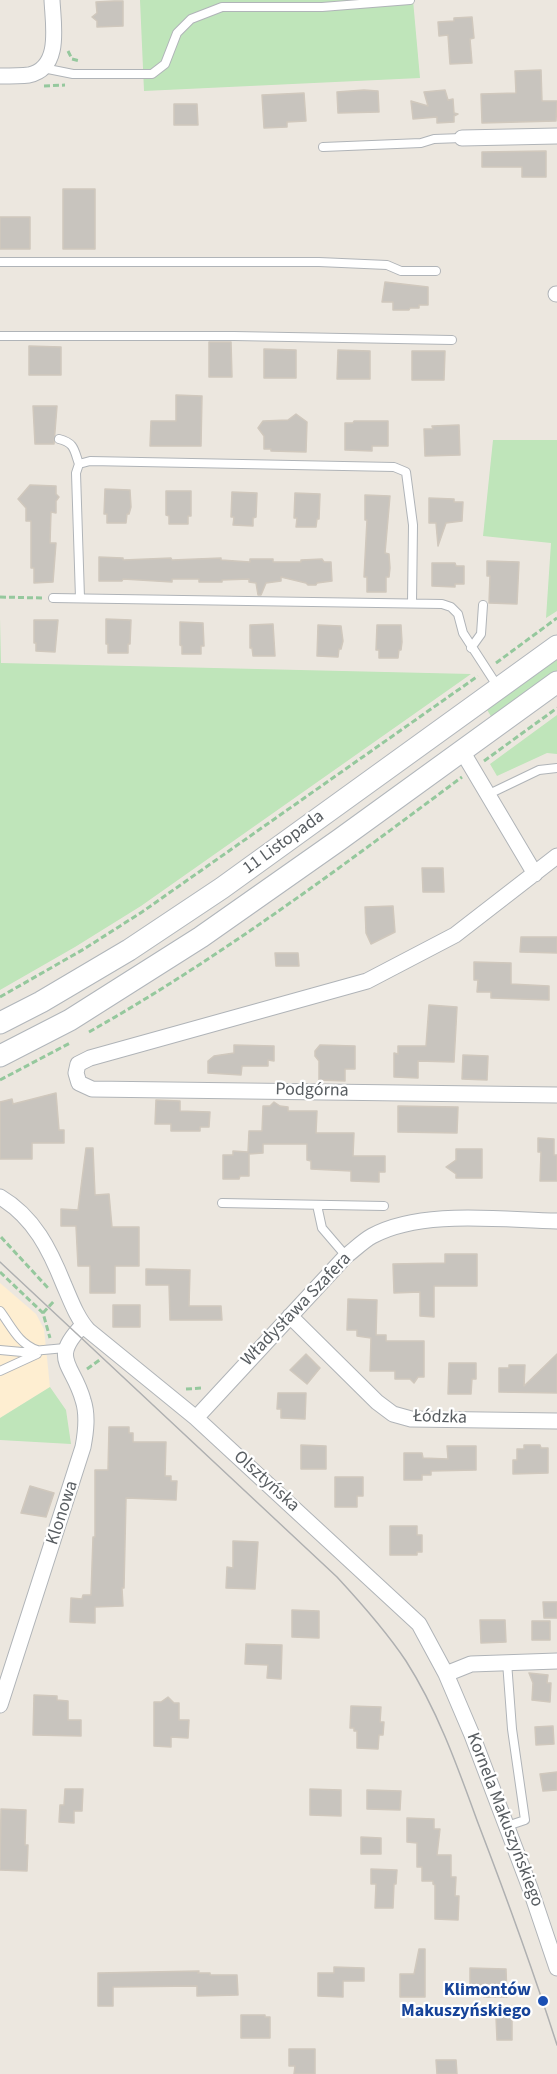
<!DOCTYPE html>
<html>
<head>
<meta charset="utf-8">
<style>
  body { margin:0 }
  canvas { display:block; background:#ece7df }
</style>
</head>
<body>
<canvas width="557" height="2074"></canvas>
<script>
const context = document.querySelector('canvas').getContext('2d');
context.lineJoin = 'round';
function paint(path, color) { context.fillStyle = color; context.fill(path, 'evenodd'); }
function strokePath(path, color, width, dash) { context.strokeStyle = color; context.lineWidth = width; context.lineCap = dash ? 'butt' : 'round'; context.setLineDash(dash || []); context.stroke(path); }
function drawText(font, color, halo, rows, align = 'center') {
  context.font = font + ' "Source Sans 3",sans-serif'; context.lineWidth = 4.5; context.setLineDash([]); context.textBaseline = 'middle'; context.strokeStyle = halo; context.fillStyle = color; for (const [text, x, y, turn = 0] of rows) {
    context.save(); context.translate(x, y); context.rotate((+turn || 0) * Math.PI / 180); context.textAlign = isNaN(turn) ? turn : align; if (halo) context.strokeText(text, 0, 0); context.fillText(text, 0, 0); context.restore();
  }
}
const commercial = new Path2D(`
  M0,1283L36,1314L44,1329L50,1387L0,1418Z`);
const green = new Path2D(`
  M140,0H413L420,78L144,91Z
  M493,440H557V611L546,618L551,543L483,536Z
  M0,618L1,663L471,674L141,906L75,947L0,990Z
  M557,656V671L492,718L486,708Z
  M557,715V754L547,753L497,776L490,764Z
  M50,1387L66,1410L71,1444L0,1440V1418Z`);
const building = new Path2D(`
  M114,1H123V26L97,27V21L92,17L97,13L96,2Z
  M472,17L474,38L470,39L472,63L450,64L448,35L439,36L438,22L454,21V18Z
  M541,70L542,101H557L556,121L482,123L481,94L516,93L515,71Z
  M364,90L378,91L379,112L338,113L337,92Z
  M445,90L448,100L453,99L454,113L458,114L454,116V122L437,123V117L413,119L411,101L428,106L424,92Z
  M304,93L306,121L287,122V127L264,128L262,95Z
  M174,104H197L198,125H174Z
  M546,151V177H522V167H482V152Z
  M63,189H95V249H63Z
  M0,217H30V249H0Z
  M385,282L428,287V305H419V308H410L409,310H393V302H382Z
  M209,342H231L232,377H209Z
  M29,346L61,347V375H29Z
  M264,349L296,350V378H264Z
  M338,350L370,351V379H337Z
  M412,351H445L444,380H412Z
  M176,395L202,396L201,446H150L151,421H176Z
  M33,406H57L54,444H35Z
  M296,414L307,422L306,452L271,451V449H264V436L258,428L263,421L288,420Z
  M354,421H388V446H372V451L345,450V423H353Z
  M459,425L460,455L425,456L424,429H433L432,426Z
  M30,485L56,486V494L59,497L56,501V513L51,512L50,543H56L53,582L34,583V568H31V521H26V508L18,499Z
  M105,489L130,490L131,507L129,514H127L126,523H107V514H104Z
  M166,491H191V516H188V524H169V516L166,515Z
  M232,492L257,493L256,517L253,518V526L233,525L234,517H231Z
  M295,493L320,494L319,519H317L316,527H296L297,518H294Z
  M365,495L390,496L385,553L389,554L390,568L389,577H386V592H367V577H364L367,520H365Z
  M429,498L454,499V502H463L462,521L446,523L438,546L436,523H429Z
  M99,557L123,558V560L171,558L172,560L221,558V560L250,562V559H273V562H301V560L322,559L324,562H331L332,581L317,583L316,585H308L306,583L281,577V581L266,583L261,595H258L256,583L249,582V579L222,580V582H199V579H172V582L123,579L122,581H99Z
  M487,561L519,562L517,604L489,603L490,576H487Z
  M432,563H455L456,566H464V584H455V587L432,586Z
  M106,619L131,620L130,644H128V653H108V644H106Z
  M34,620H58L55,652L36,651V643H34Z
  M180,622L203,623L204,646H201V654H182V646L180,645Z
  M273,624L275,656H253L252,648H250V625Z
  M318,625L341,626L343,641L341,649H339L338,657L317,656Z
  M377,625H401L402,642L401,650H399L398,658H379V650H376Z
  M422,868H443L444,892H423Z
  M393,906L395,932L371,944L366,933L365,907Z
  M521,937H557V953L520,952Z
  M275,953H298L299,966H276Z
  M474,962L511,963V984L549,986V1000L491,998V992H477L478,980H474Z
  M429,1005L457,1007L454,1062L418,1061V1078L394,1077V1053L398,1054V1046H426Z
  M234,1045L274,1046V1061L268,1060V1066H242L241,1075L208,1073V1061L214,1056L234,1053Z
  M320,1045L355,1046V1069H345V1081L319,1080V1061L315,1056V1051Z
  M463,1055L488,1056L487,1080L462,1079Z
  M56,1093L59,1130H64V1143H32V1159H0V1102L12,1099L13,1104Z
  M156,1100L180,1101V1111L210,1112L209,1127H200V1131H171V1124H155Z
  M274,1102L280,1106L288,1107V1111H317L316,1133H354L353,1156H385V1172H379V1182L351,1181V1171L311,1169V1161L307,1160V1144H263V1153L249,1154V1176H240L239,1179H223V1155H233V1151L248,1152L249,1131H262L263,1106H270Z
  M398,1106L458,1107L457,1133L398,1132Z
  M538,1138L554,1139V1155H557V1181H540L541,1152H538Z
  M86,1148H93L95,1195L109,1194L112,1227H139V1266H115V1293H90V1266H78L76,1226H61V1209L78,1210Z
  M456,1149H482V1178H456V1174L446,1167L456,1160Z
  M445,1254H477V1286H434V1317L420,1316V1292L394,1293L393,1264L445,1263Z
  M146,1269L190,1270L189,1306H221L222,1320H170L169,1285H146Z
  M348,1299L377,1300L376,1335H386V1341H424V1377H418L414,1383L410,1379H395V1371H370L371,1338L357,1336V1330H347Z
  M113,1305H140V1327H113Z
  M306,1354L320,1368L307,1384L290,1370Z
  M557,1354V1393L499,1392V1368H509V1365H525L524,1386Z
  M449,1363H476V1379H472L471,1394H448Z
  M278,1393H306L305,1419L281,1418V1409H277Z
  M109,1427H129V1433H133V1442H166L165,1476H171V1481H177L176,1500L126,1498L124,1588H122L123,1606L95,1607V1623L70,1622L71,1598L82,1599L83,1595H91L93,1537H95V1470H108Z
  M301,1445L326,1446V1469H301Z
  M524,1445H540L541,1448H548V1473L513,1474V1460H517V1449H524Z
  M447,1446H476V1470L431,1471V1475H422V1480H404V1453H422L423,1458L448,1459Z
  M335,1477H363V1496H357V1507H335Z
  M30,1486L54,1493L46,1517L21,1513Z
  M390,1526H417V1535H422V1552H417V1555H390Z
  M233,1541L258,1542L255,1589L226,1588L227,1567L233,1568Z
  M543,1602H557V1618H544Z
  M292,1610L319,1611V1638L292,1637Z
  M480,1620H505L506,1642L481,1643Z
  M532,1621H550V1640H532Z
  M246,1644L282,1645L281,1679L267,1678L268,1665L245,1664Z
  M529,1673L548,1675L547,1683H551L550,1702L532,1700L533,1683Z
  M34,1695L57,1696V1700L68,1701V1720H81V1736L33,1735Z
  M168,1697L174,1703H179V1720H189L188,1738L171,1737V1747L154,1746V1702H161Z
  M351,1706L381,1707L380,1722H384L383,1735H379L378,1749L357,1748V1731H354V1728H350Z
  M553,1726L554,1744L536,1745L535,1727Z
  M557,1772V1790L543,1791L540,1774Z
  M65,1789H83L82,1811H74V1823L59,1822L60,1805H64Z
  M310,1789L341,1790V1816L310,1815Z
  M367,1790L401,1791L400,1810L367,1809Z
  M1,1809L26,1810L25,1845H28L27,1871L0,1870Z
  M407,1818L434,1819V1829H440L437,1855H451V1877H456L455,1896H459L458,1920L435,1919V1885L433,1884V1881H422V1867H417V1843L407,1842Z
  M361,1837L381,1838V1854H361Z
  M371,1869L397,1870L396,1884H394L393,1908H375L376,1884H371Z
  M419,1949H425V1997H400V1974H414Z
  M334,1967L364,1968V1981H343V1997L318,1996V1973H334Z
  M470,1968L506,1969L507,1997H484L483,1986H470Z
  M199,1971L198,1973H210V1975H237L238,1995L197,1996V1986L113,1987V2006H98V1973Z
  M241,2015H265V2017H270V2038H241Z
  M496,2017H512V2040H497Z
  M289,2049H315V2074H294L295,2066H289Z
  M436,2060H456L457,2074H437Z`);
const path = new Path2D(`
  M68,51L72,59L80,61
  M44,86L65,85
  M0,597L43,598
  M496,663L557,618
  M484,761L557,708
  M0,997L84,949L142,912L478,676
  M89,1032C220,958 341,867 462,777
  M0,1080L70,1043
  M1,1237L48,1288
  M0,1272L43,1313L50,1338
  M43,1313L54,1301
  M87,1369L101,1359
  M186,1389L203,1388`);
const service = new Path2D(`
  M43,68L73,74H152L165,64L177,33L191,19L222,7H322L410,0
  M323,147L421,143L434,139L462,138
  M0,262H319L387,265L401,271H436
  M0,336H234L452,340
  M59,439C75,443 74,450 79,464
  M53,598L442,604L451,607L458,614L463,633L498,687
  M80,598L76,473L79,464L90,461L394,467L406,472L413,525L412,603
  M471,648L481,634L483,605
  M489,794L539,770L557,768
  M222,1203L384,1206
  M317,1205L322,1228L346,1256
  M0,1311C12,1327 18,1343 37,1350
  M0,1350L22,1352L65,1348
  M0,1371L37,1354
  M507,1826L525,1820L512,1729L507,1662`);
const minor = new Path2D(`
  M0,76C9,76 20,76 29,75C62,68 53,24 52,0
  M462,138L557,136
  M556,294H557
  M462,751L535,874
  M557,856L455,935L367,981L90,1058L78,1064L76,1073L79,1083L92,1089L557,1095
  M0,1197C34,1217 50,1250 64,1285C71,1301 77,1318 88,1330L196,1418L419,1624L446,1674L472,1735L530,1888L557,1968
  M290,1316L377,1402L393,1414L411,1419L557,1421
  M196,1418L346,1256C354,1250 363,1241 372,1236C422,1209 501,1220 557,1221
  M446,1674L471,1664L557,1661
  M0,1705L83,1447C86,1431 88,1415 83,1400C73,1363 49,1360 83,1325`);
const secondary = new Path2D(`
  M0,1023L41,1002L129,950L222,888L557,646
  M0,1056L70,1020L201,937L339,840L557,682`);
const tram = new Path2D(`
  M0,1262L337,1577C362,1604 386,1631 406,1661C438,1711 458,1768 478,1823C506,1896 533,1970 557,2045`);
const markers = [
  [543,2001,6,"#1a4fb4"]
];
const streetNames = [
  ["11 Listopada",284,843,-36],
  ["Podgórna",312,1091,1],
  ["Władysława Szafera",297,1310,-46],
  ["Łódzka",440,1418,2],
  ["Olsztyńska",266,1482,42],
  ["Klonowa",63,1513,-72],
  ["Kornela Makuszyńskiego",504,1820,69]
];
const transitNames = [
  ["Klimontów",531,1991],
  ["Makuszyńskiego",531,2012]
];
paint(commercial, '#feeed1');
paint(green, '#bfe5ba');
paint(building, '#c8c4be');
strokePath(building, '#d0c8bd', 1.5);
strokePath(service, '#b0b4b8', 10);
strokePath(minor, '#b0b4b8', 17);
strokePath(secondary, '#b1b6bb', 23);
strokePath(path, '#95c89d', 3, [6, 3]);
strokePath(service, '#fff', 8);
strokePath(minor, '#fff', 15);
strokePath(secondary, '#fff', 21);
strokePath(tram, '#afb0b1', 1.5);
for (const [x, y, r, color] of markers) { const dot = new Path2D(); dot.arc(x, y, r, 0, 2 * Math.PI); context.fillStyle = color; context.fill(dot); strokePath(dot, '#fff', 2); }
drawText('18px', '#585d61', '#fff', streetNames);
drawText('bold 18px', '#164399', '#fff', transitNames, 'right');
</script>
</body>
</html>
